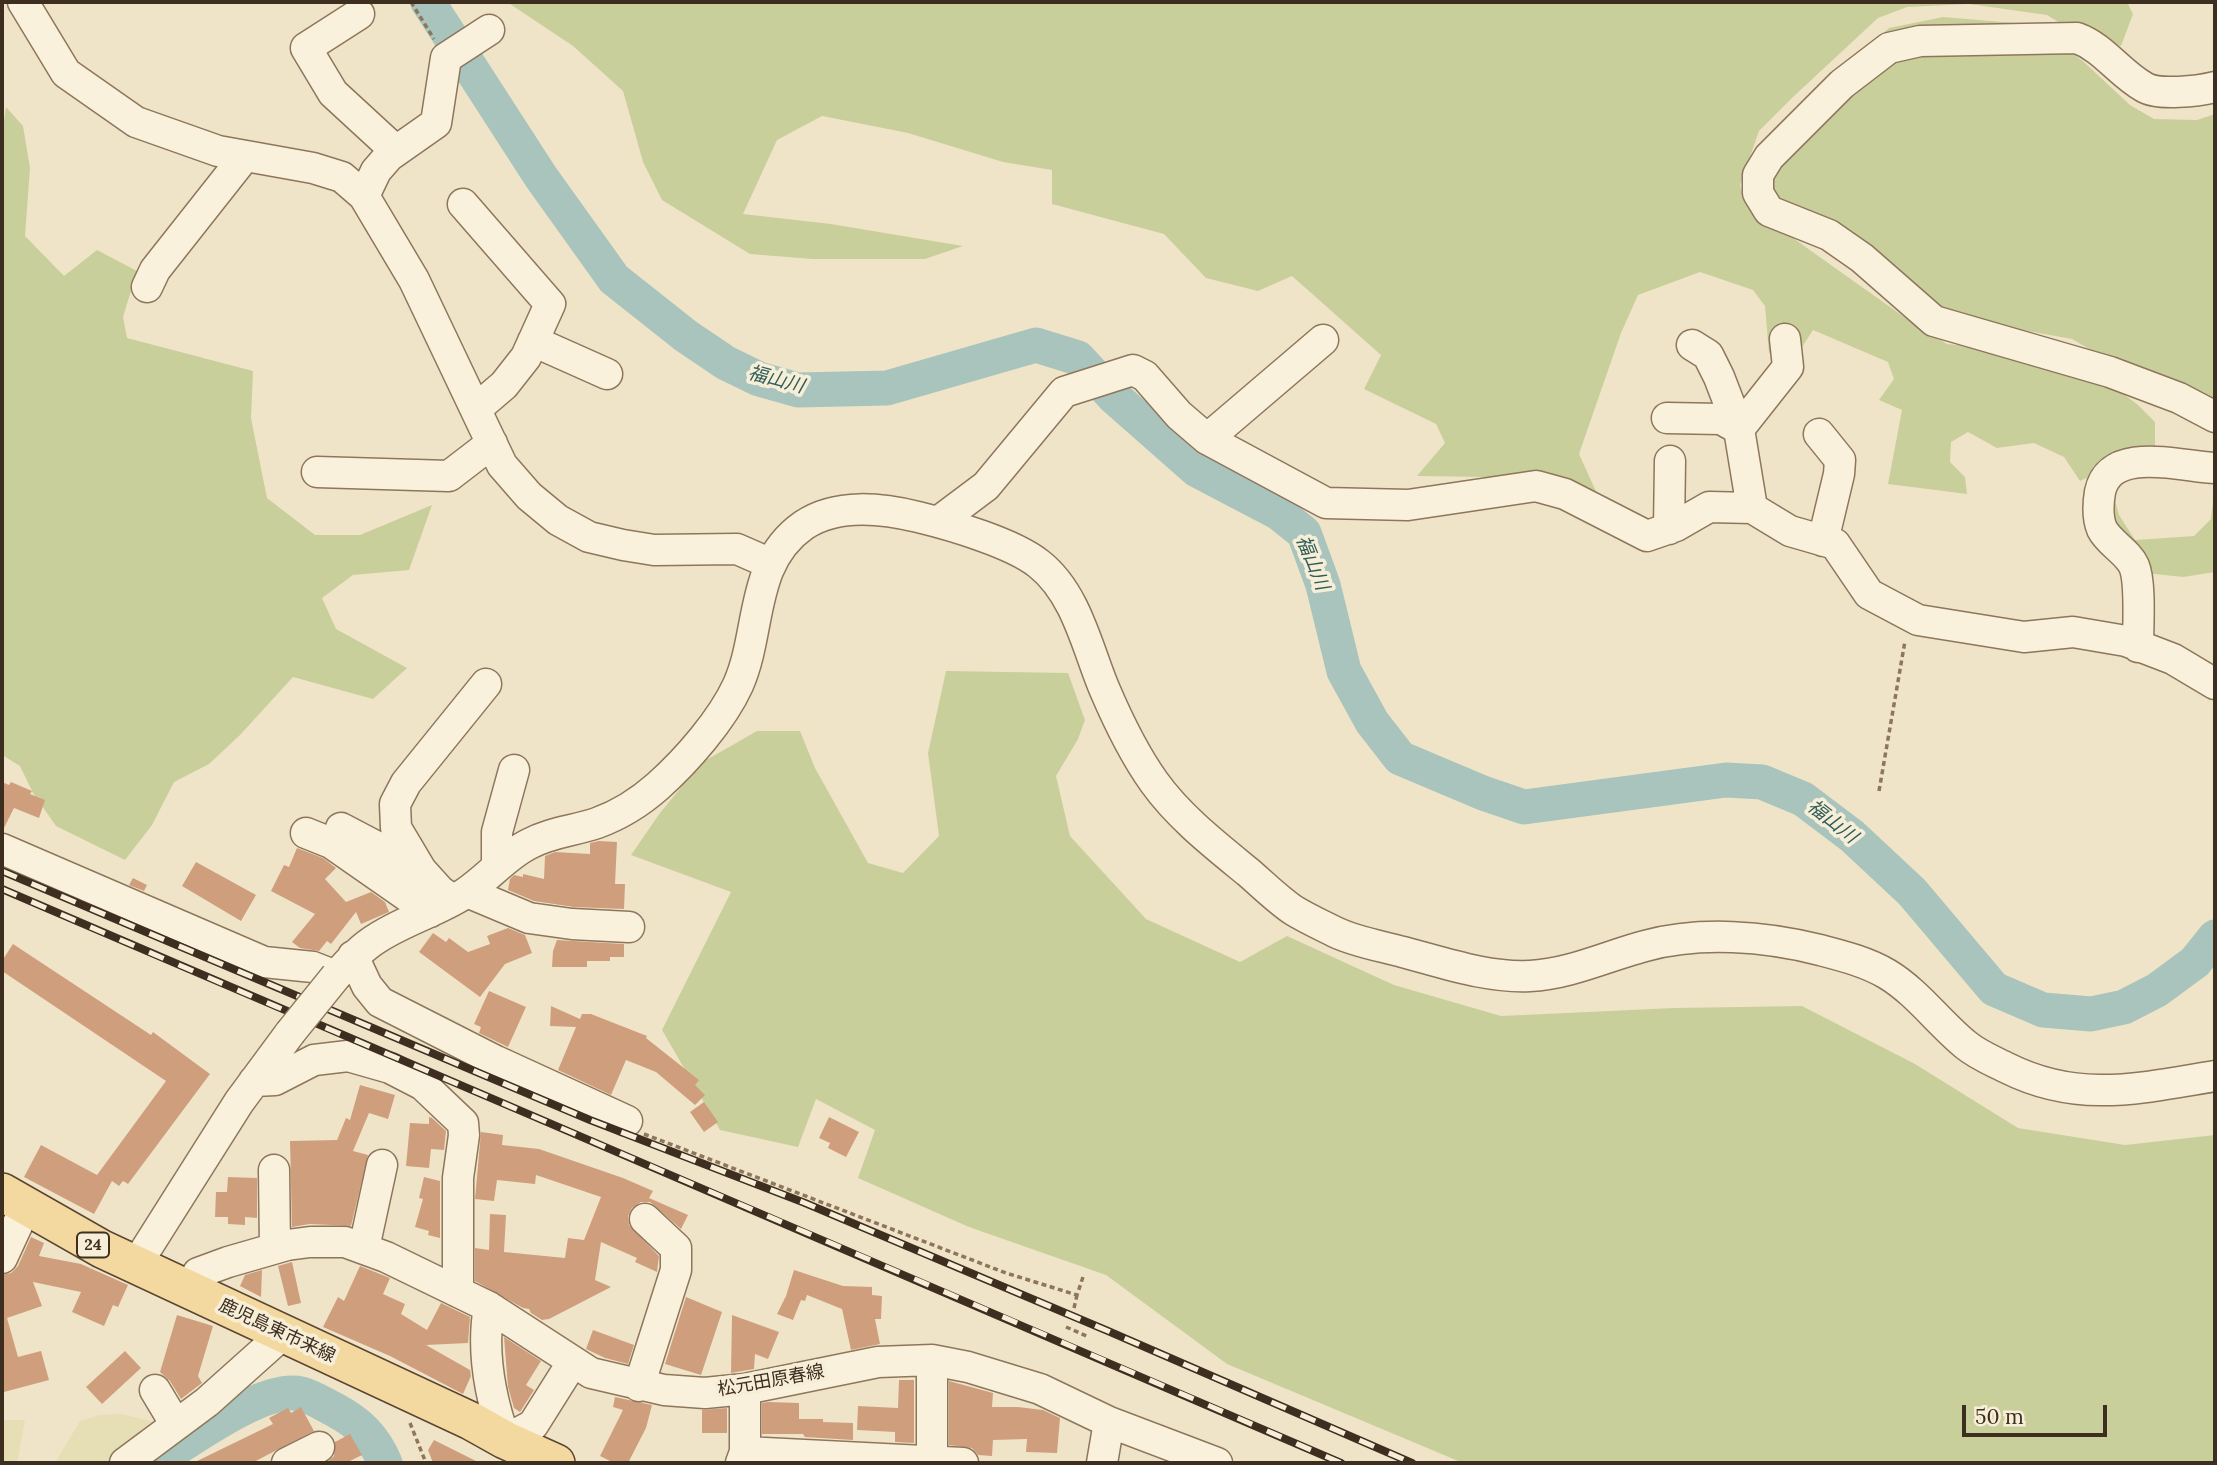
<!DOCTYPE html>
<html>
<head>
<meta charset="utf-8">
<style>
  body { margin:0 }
  #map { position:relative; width:2217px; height:1465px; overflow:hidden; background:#f0e4c8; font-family:Lora,serif }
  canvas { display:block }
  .frame { position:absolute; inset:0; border:4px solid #3d2e20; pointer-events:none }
  .scale { position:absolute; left:1962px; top:1405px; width:145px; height:32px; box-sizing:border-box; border:4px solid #3d2e20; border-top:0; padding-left:9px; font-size:21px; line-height:24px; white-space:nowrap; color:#3d2e20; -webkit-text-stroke:5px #f7eed8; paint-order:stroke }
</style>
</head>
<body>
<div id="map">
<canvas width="2217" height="1465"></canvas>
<div class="frame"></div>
<div class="scale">50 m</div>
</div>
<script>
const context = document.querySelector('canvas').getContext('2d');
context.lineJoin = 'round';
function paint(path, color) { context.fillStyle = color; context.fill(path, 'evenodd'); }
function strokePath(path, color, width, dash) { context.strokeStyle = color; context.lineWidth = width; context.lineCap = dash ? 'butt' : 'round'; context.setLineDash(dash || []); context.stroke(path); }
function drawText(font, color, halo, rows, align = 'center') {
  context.font = font + ' Lora,"Noto Sans JP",serif'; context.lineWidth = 7; context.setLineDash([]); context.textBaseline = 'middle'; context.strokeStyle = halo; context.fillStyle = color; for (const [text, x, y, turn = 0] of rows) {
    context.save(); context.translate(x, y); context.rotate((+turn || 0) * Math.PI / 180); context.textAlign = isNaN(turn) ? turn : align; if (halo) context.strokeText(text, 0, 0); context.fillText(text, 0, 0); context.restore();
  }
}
const farmland = new Path2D(`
  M121,1414L167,1425L120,1463H55L80,1421L99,1415Z
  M2,1420H25L17,1463H2Z`);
const green = new Path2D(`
  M507,2H2127L2133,14L2121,46L2063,25L2047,15L1969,4L1907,7L1878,18L1793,97L1759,131L1740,185L1744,200L1762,216L1907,319L1947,344L1996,349L2093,372L2137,404L2155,422V446L2080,481L2064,457L2034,443L1997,448L1968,432L1951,442L1950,462L1965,477L1967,494L1888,484L1902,410L1879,400L1894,379L1888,362L1813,330L1797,355L1769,353L1765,306L1753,290L1700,272L1638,295L1621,333L1579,454L1605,511L1556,478L1417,476L1445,443L1436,424L1364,389L1381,355L1292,276L1258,291L1206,278L1164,234L1052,204V170L1003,162L908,133L822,116L777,140L743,214L831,224L963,246L925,259H812L750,254L662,200L643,162L623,91L573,46Z
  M1943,17L2038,25L2085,63L2130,105L2154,119L2197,120L2215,114V423L2072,339L2022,330L1981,327L1938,310L1776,200L1767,184L1791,116L1889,28Z
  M6,107L23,126L30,168L25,236L64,276L97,250L137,271L123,317L127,338L253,371L251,418L267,498L315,535H360L432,505L409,570L353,575L322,598L336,629L407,668L373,699L293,677L240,735L209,764L174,782L152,825L125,860L56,826L33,793L20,766L2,755V134Z
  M2108,476L2119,515L2135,540L2194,536L2211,519L2215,485V572L2183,577L2118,570L2089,513Z
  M946,671L1068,673L1085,720L1078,739L1056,776L1070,836L1146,919L1240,962L1287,936L1394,985L1501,1016L1674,1008L1802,1006L1915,1064L2018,1128L2125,1145L2215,1135V1463H1463L1227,1364L1106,1275L969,1227L858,1178L875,1130L816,1099L798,1147L720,1130L662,1030L731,892L631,855L660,813L701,763L757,731H800L815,768L868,863L903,873L939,836L928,753Z`);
const river = new Path2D(`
  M428,2L541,177L614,279L686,336L726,363L759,379L798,390L887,388L1036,345L1078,358L1113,396L1197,470L1279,513L1304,533L1323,585L1344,671L1372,722L1400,758L1483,793L1524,807L1726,780L1762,782L1803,799L1852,836L1912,892L1994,989L2043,1010L2091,1014L2124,1007L2157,990L2195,962L2215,937
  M153,1463C187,1443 263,1385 301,1394C313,1397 325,1405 335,1410C359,1423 374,1437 385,1463`);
const building = new Path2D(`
  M2,782L9,785L11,782L32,791L30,794L45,800L39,818L14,808L2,832Z
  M599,841L617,842L615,884H625L624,909L574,907L534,901L508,890L510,879L514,875L523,877V874L544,879L545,856L555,852L590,854V843Z
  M297,848L323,858L336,868L325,879L346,902L371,892L385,902L389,912L361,924L356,912L331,944L327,941L319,951L300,948L292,942L315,914L271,891L284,865L289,867Z
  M196,862L256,895L241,921L182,886Z
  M133,878L147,885L144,891L129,885Z
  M508,928L525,935L532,953L505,964L480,997L419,952L433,933L446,942L449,938L468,952L490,944L487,936Z
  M557,940L624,944V957H610V961H587V967H552L553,951Z
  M13,944L151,1035L153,1032L210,1074L128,1184L123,1181L119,1186L112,1181L94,1214L24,1177L41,1145L97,1175L166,1081L2,971V961Z
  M489,991L526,1007L508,1047L479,1033L481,1027L474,1024Z
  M551,1006L580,1019L582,1014H591L647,1036L646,1038L699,1080L695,1085L705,1095L695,1105L656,1072L626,1060L611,1095L558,1070L576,1027L550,1026Z
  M360,1085L395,1095L388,1119L369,1113L353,1151L368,1155L351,1226L310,1224L292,1227L290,1141L337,1140L346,1118L350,1120Z
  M704,1102L718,1122L704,1132L690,1112Z
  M429,1117L432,1118L446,1131L444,1150L431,1149L429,1168L406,1166L410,1123L429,1124Z
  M829,1117L859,1132L846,1157L828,1148L830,1143L819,1138Z
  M481,1132L503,1135L502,1145L539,1149L623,1178L653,1191L649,1198L688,1215L681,1229L650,1202H641L632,1208L628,1216L629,1225L659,1256L657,1272L635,1262L637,1258L601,1242L595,1280L611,1287L549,1319L542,1320L531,1313L529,1309L523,1308L475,1281V1248L489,1250L490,1214L506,1215L504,1252L565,1258L568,1238L584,1240L601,1197L536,1175L535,1184L497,1180L494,1201L475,1199Z
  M228,1177L257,1178V1218L245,1217V1225L228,1224V1217H215L216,1192H227Z
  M424,1177L440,1181V1238L428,1235L429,1231L415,1227L423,1199L419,1198Z
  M31,1237L44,1243L39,1256L81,1264L128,1285L118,1307L113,1305L104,1326L72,1312L81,1292L33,1282L42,1306L7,1318L18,1357L41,1351L49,1380L4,1392L2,1381V1275L11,1273L18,1266Z
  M292,1262L301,1303L288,1306L278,1266Z
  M360,1266L390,1278L383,1294L405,1304L401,1314L427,1330L441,1303L470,1317L468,1343L426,1345L470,1370L471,1376L463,1394L390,1356L323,1327L338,1297L344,1301Z
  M262,1270L261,1297L240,1286L245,1275Z
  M794,1270L843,1286L872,1287V1295L882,1296L881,1319H875L880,1344L851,1350L842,1309L807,1295L805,1301L801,1300L793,1320L777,1314L786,1296Z
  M686,1297L722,1312L701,1375L665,1364Z
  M177,1315L213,1326L198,1376L202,1383L181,1399L170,1381L160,1372Z
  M732,1315L779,1332L768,1359L755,1354L754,1369L731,1373Z
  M593,1330L634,1345L628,1364L605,1358L586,1349Z
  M504,1337L541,1361L526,1385L534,1390L520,1412L514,1408L508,1387Z
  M125,1351L141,1368L102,1404L86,1387Z
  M899,1380H914V1443L895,1442V1432L857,1430L858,1406L898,1408Z
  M949,1381L993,1393L992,1407H1018L1043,1410L1060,1418L1057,1453L1026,1452L1027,1439L993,1440L992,1456L978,1455L972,1448L949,1445Z
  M615,1397L652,1405L646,1428L628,1463H614L600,1456L623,1410L613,1407Z
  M768,1402L799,1403V1419H823V1422L853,1423V1440L805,1437L803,1434H762V1403Z
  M301,1407L314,1431L273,1452L252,1463H193L273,1424L269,1418L288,1408L291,1413Z
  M727,1408V1433H702V1410Z
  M350,1434L362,1455L346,1463H326L334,1456L335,1442Z
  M434,1440L480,1463H433L428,1450Z`);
const path = new Path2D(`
  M411,2L434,39
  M1879,791L1905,641
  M644,1134L1006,1273L1077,1295L1083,1277
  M1074,1308L1077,1295
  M1066,1327L1089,1337
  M410,1423L426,1463`);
const minor = new Path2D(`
  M23,2L66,73L136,122L218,151L313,168L342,177L364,196L414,280L502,465L529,496L558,520L589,537L623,545L654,550L737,549L769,563
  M359,14L306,48L333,93L396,151
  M2215,87C2199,91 2158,96 2144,87C2119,73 2104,48 2077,38L1920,41L1889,48L1842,84L1769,157L1758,175V193L1769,211L1829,235L1862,258L1934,321L2110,372L2179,398L2215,417
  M364,196L376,171L389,156L436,123L446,58L489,30
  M463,204L550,304L526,357L504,385L476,409
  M147,287L155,270L245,156
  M533,341L607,374
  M1692,345L1708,355L1719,377L1739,429L1788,367L1785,339
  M1667,418L1721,419L1739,429L1752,508
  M1819,434L1840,460L1839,474L1823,541
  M1207,439L1323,340
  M317,472L449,476L492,443
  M938,522L986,486L1064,392L1133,370L1145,376L1179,415L1207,439L1326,503L1408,505L1536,486L1565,494L1647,536L1676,526L1709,507L1752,508L1790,531L1835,544L1869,594L1918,620L2024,637L2073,632L2126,641L2173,659L2215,684
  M1669,529L1670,461
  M2138,647C2138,628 2141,582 2134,566C2128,552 2109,543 2102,529C2097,517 2098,504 2100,492C2110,444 2183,467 2215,468
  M341,828L421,870
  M306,833L331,843L430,912
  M2,849L264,962L313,967L336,976C349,961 362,947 379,937C406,920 437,911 464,894C487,879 505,856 529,844C551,832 574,831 597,823C619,815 640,802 658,786C687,760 722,720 738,685C762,631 749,563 804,525C837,503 881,508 918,517C951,525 1013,543 1039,564C1076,593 1087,647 1104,688C1118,721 1134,754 1154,782C1179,817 1215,845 1248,872C1263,885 1277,899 1293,910C1306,918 1321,925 1335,932C1356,942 1381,946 1403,952C1445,963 1487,978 1530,976C1570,974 1607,956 1645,946C1700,931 1765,936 1820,950C1843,956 1867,962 1887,974C1917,992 1939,1023 1966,1045C1978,1055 1993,1061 2007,1068C2079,1104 2141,1088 2215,1076
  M497,867V832L514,770
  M467,892L529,918L572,924L629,927
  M453,900L440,891L421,870L396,828L395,804L406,783L486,684
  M353,956L367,986L380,1002L496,1061L627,1121
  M254,1081L275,1080L314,1060L348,1056L390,1068L423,1085L463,1123L464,1135L458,1178V1292
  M274,1170L275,1248
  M364,1248L382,1165
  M2,1258L26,1206
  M136,1265L239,1102L290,1033
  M187,1291L198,1273L228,1262L287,1245L310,1242H345L386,1257L489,1307L591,1373L664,1390L705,1393L745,1389L878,1362L932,1360L968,1367L1040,1389L1109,1422L1217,1463
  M489,1307C481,1352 490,1397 505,1440L533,1425L572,1363
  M639,1386L676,1270V1248L645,1219
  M155,1390L176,1425
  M745,1452L963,1463
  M125,1463L207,1402L283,1334
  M287,1463L319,1447
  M741,1463L745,1452V1389
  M932,1463V1360
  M1102,1463L1109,1422`);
const major = new Path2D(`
  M2,1192L102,1249L471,1421L505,1440L556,1463`);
const rail = new Path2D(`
  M2,871L590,1120L805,1203L1108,1331L1412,1463
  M2,889C448,1081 896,1269 1341,1463`);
const minorBridge = new Path2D(`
  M290,1033L336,976`);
const shields = [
  [93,1245,32]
];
const shieldNames = [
  ["24",93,1245]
];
const streetNames = [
  ["鹿児島東市来線",277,1331,25],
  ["松元田原春線",771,1381,-10]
];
const waterNames = [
  ["福山川",776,380,15],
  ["福山川",1312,563,68],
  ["福山川",1832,822,38]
];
paint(farmland, '#e6deb5');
paint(green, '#c9cf9b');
strokePath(river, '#a9c4bc', 35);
paint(building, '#cf9f7d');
strokePath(minor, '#8d765c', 33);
strokePath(major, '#5b4430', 40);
strokePath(path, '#8d765c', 3.5, [5, 3.5]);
strokePath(minor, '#faf1dc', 30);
strokePath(major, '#f3d9a0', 37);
strokePath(rail, '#3d2e20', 8);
strokePath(rail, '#f7eed8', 5, [16]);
strokePath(minorBridge, '#8d765c', 33, []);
strokePath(minorBridge, '#faf1dc', 30);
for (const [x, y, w] of shields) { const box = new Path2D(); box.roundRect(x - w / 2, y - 12.5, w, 25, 5); context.fillStyle = '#f7eed8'; context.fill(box); strokePath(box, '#3d2e20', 2); }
drawText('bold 16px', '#3d2e20', null, shieldNames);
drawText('18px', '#3d2e20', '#f7eed8', streetNames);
drawText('italic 19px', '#2f5d5a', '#f7eed8', waterNames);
</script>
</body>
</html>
